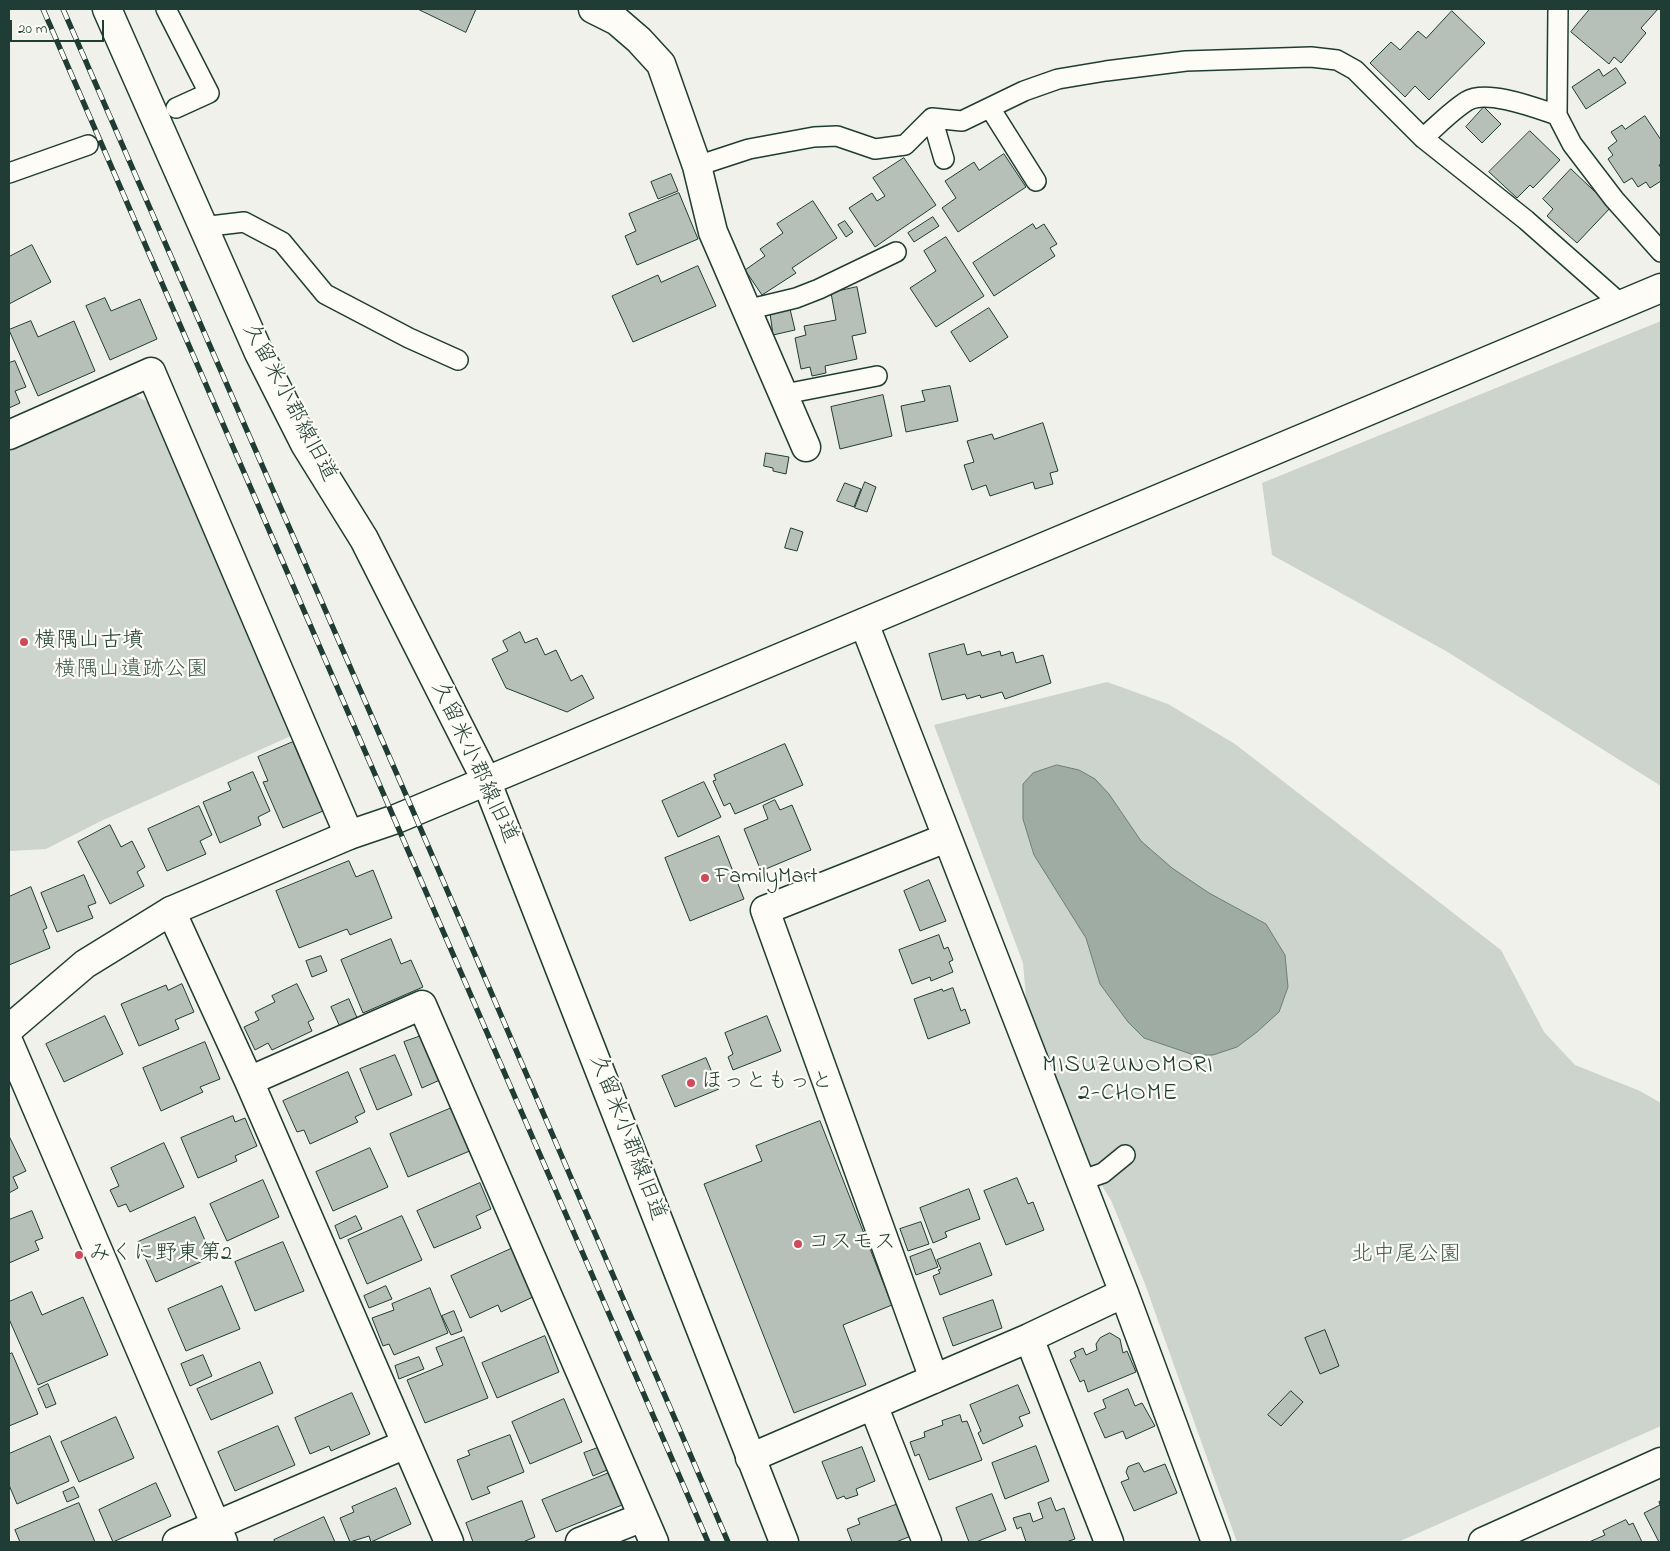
<!DOCTYPE html>
<html>
<head>
<meta charset="utf-8">
<style>
  body { margin:0 }
  #map { position:relative; width:1670px; height:1551px; overflow:hidden; background:#f0f1eb; font-family:"Indie Flower",sans-serif }
  canvas { display:block }
  .frame { position:absolute; inset:0; border:10px solid #1f3d34; pointer-events:none }
  .scale { position:absolute; left:10px; top:20px; width:94px; height:22px; box-sizing:border-box; border:2px solid #1f3d34; border-top:0; padding-left:6px; font-size:15px; line-height:18px; white-space:nowrap; color:#1f3d34; -webkit-text-stroke:4px #fdfcf7; paint-order:stroke }
</style>
</head>
<body>
<div id="map">
<canvas width="1670" height="1551"></canvas>
<div class="frame"></div>
<div class="scale">20 m</div>
</div>
<script>
const context = document.querySelector('canvas').getContext('2d');
context.lineJoin = 'round';
function paint(path, color) { context.fillStyle = color; context.fill(path, 'evenodd'); }
function strokePath(path, color, width, dash) { context.strokeStyle = color; context.lineWidth = width; context.lineCap = dash ? 'butt' : 'round'; context.setLineDash(dash || []); context.stroke(path); }
function drawText(font, color, halo, rows, align = 'center') {
  context.font = font + ' "Indie Flower","Klee One",sans-serif'; context.lineWidth = 4.5; context.setLineDash([]); context.textBaseline = 'middle'; context.strokeStyle = halo; context.fillStyle = color; for (const [text, x, y, turn = 0] of rows) {
    context.save(); context.translate(x, y); context.rotate((+turn || 0) * Math.PI / 180); context.textAlign = isNaN(turn) ? turn : align; if (halo) context.strokeText(text, 0, 0); context.fillText(text, 0, 0); context.restore();
  }
}
const green = new Path2D(`
  M1661,321V786L1446,651L1272,555L1262,483Z
  M132,394L148,402L293,735L101,821L46,849L9,851V448Z
  M1107,682L1168,704L1235,744L1501,950L1544,1032L1575,1065L1640,1091L1661,1103V1426L1398,1542H1237L1145,1284L1111,1200L1082,1155L1027,1009L1023,963L934,725Z`);
const water = new Path2D(`
  M1057,765L1079,770L1095,779L1109,794L1141,841L1172,868L1209,893L1266,924L1285,955L1288,987L1279,1012L1257,1032L1237,1047L1213,1055H1194L1144,1038L1128,1022L1100,984L1086,938L1034,855L1023,819V784L1033,773Z`);
const building = new Path2D(`
  M418,9H476L466,32Z
  M1590,9H1658L1641,28L1646,33L1621,63L1614,57L1609,64L1571,32Z
  M1452,11L1485,43L1429,100L1415,86L1405,97L1370,63L1391,42L1400,50L1418,31L1426,38Z
  M1616,68L1626,83L1586,109L1572,87L1599,69L1603,76Z
  M1484,107L1501,124L1482,143L1466,127Z
  M1645,116L1661,140V164L1659,165L1661,168V181L1650,188L1646,182L1638,187L1632,178L1624,183L1608,159L1613,155L1608,148L1617,141L1611,132L1622,125L1625,129Z
  M1530,131L1560,160L1533,188L1530,185L1517,198L1489,172Z
  M1004,154L1026,187L958,232L942,208L956,198L945,181L974,162L979,170Z
  M904,158L936,205L875,247L849,208L872,193L877,201L885,196L873,178Z
  M1571,169L1611,207L1577,243L1547,216L1553,209L1543,199Z
  M671,174L678,191L658,199L651,182Z
  M679,193L698,239L637,265L625,236L636,231L629,214Z
  M813,201L837,238L792,268L796,273L762,295L745,270L765,256L760,249L783,233L777,224Z
  M933,217L939,226L914,242L908,233Z
  M845,221L853,232L846,237L838,225Z
  M1033,224L1036,229L1044,224L1057,244L1050,248L1055,256L994,296L973,263Z
  M946,237L984,296L936,327L910,288L936,271L924,251Z
  M32,245L51,282L9,304V257Z
  M698,266L716,306L633,342L612,296L658,275L661,282Z
  M857,287L866,333L852,336L857,359L825,366L826,373L812,376L810,367L801,369L795,338L806,335L804,326L836,320L831,293Z
  M105,298L111,311L140,299L157,339L110,360L86,306Z
  M989,308L1008,337L970,362L951,332Z
  M790,309L795,330L773,335L770,313Z
  M31,321L38,337L74,321L95,371L38,396L9,330Z
  M15,361L26,387L15,391L20,403L9,408V363Z
  M950,386L958,421L906,432L901,406L925,401L922,391Z
  M883,395L892,436L840,449L831,407Z
  M1043,423L1058,471L1050,473L1053,484L1035,489L1033,482L990,496L986,485L972,490L964,465L974,462L967,441L992,434L994,439Z
  M766,453L789,457L786,474L773,471V468L764,466Z
  M865,482L876,487L867,512L855,508Z
  M845,483L861,489L854,507L837,501Z
  M791,528L803,532L797,551L785,548Z
  M520,632L525,643L537,638L545,655L556,650L571,681L582,675L594,698L567,712L506,688L492,659L508,651L503,641Z
  M964,644L967,655L980,651L982,656L1000,651L1001,656L1013,652L1016,663L1043,655L1051,683L1005,699L1002,692L981,698L980,695L967,699L965,694L942,700L929,654Z
  M293,742L323,811L283,828L263,782L268,781L258,757Z
  M785,744L803,785L735,814L730,803L724,806L713,781L716,780L714,775Z
  M253,772L270,811L258,817L261,825L220,843L203,802L231,790L228,783Z
  M704,782L721,817L678,837L662,801Z
  M775,800L780,810L792,805L811,850L761,871L744,829L768,819L763,806Z
  M199,806L212,835L200,841L206,854L167,871L148,829Z
  M110,825L121,847L132,841L145,867L137,872L144,886L110,904L78,842Z
  M719,836L744,899L690,921L665,858Z
  M349,861L356,877L373,870L392,918L350,935L347,929L299,948L276,891Z
  M84,875L96,903L88,906L93,918L57,932L41,893Z
  M929,880L946,921L920,931L904,891Z
  M31,887L47,928L43,930L50,948L9,965V897Z
  M939,935L944,949L948,947L953,960L949,962L953,972L931,981L930,977L912,984L899,950Z
  M391,939L401,964L411,960L423,987L363,1013L341,960Z
  M321,956L327,971L312,977L306,961Z
  M182,984L194,1012L175,1020L179,1029L139,1046L121,1004L166,985L168,990Z
  M297,984L314,1019L308,1022L312,1031L272,1050L268,1043L255,1050L244,1027L259,1020L255,1012L275,1002L272,996Z
  M953,988L961,1011L965,1009L970,1023L928,1039L914,999L942,989L943,991Z
  M349,999L358,1020L340,1027L331,1007Z
  M105,1016L123,1054L64,1082L46,1044Z
  M767,1016L781,1051L733,1070L728,1057L733,1054L725,1033Z
  M424,1035L442,1079L422,1088L404,1042Z
  M205,1042L220,1079L200,1087L203,1092L161,1111L143,1068Z
  M395,1055L412,1095L377,1110L360,1069Z
  M706,1058L719,1089L675,1107L662,1076Z
  M348,1072L365,1112L355,1117L358,1122L310,1144L304,1130L297,1132L283,1101Z
  M454,1107L472,1150L408,1177L390,1134Z
  M233,1116L235,1122L245,1118L257,1146L235,1156L237,1161L198,1178L181,1138Z
  M820,1121L892,1305L843,1325L866,1385L794,1413L704,1184L762,1161L756,1146Z
  M9,1136L26,1171L13,1177L18,1188L9,1193Z
  M164,1143L184,1187L130,1212L126,1204L118,1207L110,1190L119,1186L111,1168Z
  M370,1148L388,1187L333,1211L316,1172Z
  M1017,1178L1028,1204L1033,1202L1044,1230L1006,1245L984,1191Z
  M263,1180L279,1217L227,1241L210,1204Z
  M480,1183L491,1209L476,1216L481,1228L434,1248L417,1211Z
  M969,1189L980,1219L945,1232L947,1237L933,1243L920,1208Z
  M32,1211L43,1238L35,1241L39,1250L9,1263V1220Z
  M356,1216L362,1229L340,1239L335,1226Z
  M402,1216L422,1260L367,1284L348,1240Z
  M195,1217L212,1257L156,1282L138,1242Z
  M921,1222L929,1244L908,1251L900,1229Z
  M283,1242L304,1291L255,1311L235,1262Z
  M980,1243L992,1275L940,1295L933,1276L940,1273L938,1270L941,1269L937,1260Z
  M513,1248L535,1296L501,1312L498,1305L470,1318L451,1276Z
  M931,1249L938,1267L916,1275L910,1257Z
  M222,1286L240,1329L186,1351L168,1309Z
  M386,1286L392,1299L369,1308L364,1296Z
  M430,1288L448,1333L394,1355L389,1344L383,1346L372,1318L394,1310L392,1304Z
  M32,1292L42,1315L83,1297L108,1355L38,1385L9,1319V1302Z
  M993,1300L1002,1328L953,1346L943,1318Z
  M454,1311L462,1331L451,1335L442,1316Z
  M1325,1330L1339,1366L1320,1374L1305,1338Z
  M1110,1333L1120,1339L1123,1353L1127,1351L1136,1372L1088,1392L1084,1380L1080,1382L1070,1360L1076,1357L1074,1352L1083,1348L1086,1355L1097,1350L1096,1344L1100,1338Z
  M545,1336L559,1372L497,1398L482,1363Z
  M464,1337L488,1398L425,1423L407,1380L443,1365L436,1348Z
  M12,1353L38,1414L9,1426V1355Z
  M203,1355L212,1376L190,1386L181,1364Z
  M419,1357L424,1369L399,1379L395,1366Z
  M260,1362L273,1393L211,1420L197,1389Z
  M48,1384L56,1404L46,1408L38,1389Z
  M1018,1385L1030,1413L1019,1417L1023,1426L983,1444L978,1433L981,1431L970,1405Z
  M1128,1389L1135,1406L1142,1403L1155,1426L1126,1439L1123,1431L1105,1438L1094,1413L1106,1408L1103,1400Z
  M1291,1391L1303,1402L1281,1426L1268,1415Z
  M352,1393L370,1434L331,1451L329,1446L310,1454L295,1418Z
  M564,1399L582,1442L530,1464L512,1422Z
  M960,1415L962,1422L967,1421L982,1460L929,1480L919,1454L915,1456L910,1442L925,1437L924,1432L943,1425L942,1421Z
  M116,1417L134,1458L79,1482L61,1442Z
  M278,1426L295,1465L235,1491L218,1452Z
  M510,1435L524,1472L487,1487L490,1493L472,1500L457,1460L470,1455L468,1451Z
  M50,1436L69,1481L17,1504L9,1485V1454Z
  M603,1446L612,1468L593,1476L584,1453Z
  M1036,1446L1049,1481L1005,1499L992,1463Z
  M862,1447L875,1481L856,1489L858,1495L846,1499L844,1496L837,1499L822,1462Z
  M1139,1463L1144,1472L1165,1464L1177,1493L1134,1511L1121,1482L1129,1479L1126,1472L1128,1467Z
  M609,1473L622,1505L556,1532L542,1500Z
  M156,1483L171,1516L113,1542L99,1510Z
  M74,1487L79,1497L67,1502L63,1492Z
  M396,1488L411,1524L371,1542L369,1536L350,1542L340,1518L354,1512L352,1507Z
  M992,1494L1006,1530L976,1542H969L956,1508Z
  M1051,1498L1056,1511L1064,1508L1075,1539L1066,1542H1026L1021,1527L1017,1529L1013,1518L1030,1513L1033,1522L1043,1518L1038,1503Z
  M522,1501L535,1537L523,1542H473L466,1523Z
  M1661,1501V1542H1659L1644,1513L1660,1505L1659,1502Z
  M79,1503L95,1542H20L15,1530Z
  M898,1504L911,1536L896,1542H852L847,1529L860,1524L858,1519Z
  M324,1517L335,1542H275L274,1540Z
  M1626,1520L1629,1525L1633,1523L1642,1542H1589L1605,1535L1603,1531Z`);
const lane = new Path2D(`
  M166,9L209,93L176,108
  M1558,9L1557,115L1572,144L1614,199L1661,252
  M990,108L1036,181
  M932,118L944,159
  M1423,138C1437,126 1451,111 1467,101C1487,89 1536,108 1557,115
  M697,166L749,149L814,137L837,136L875,149L905,145L932,118L962,121L1024,91L1058,79L1106,71L1186,61L1311,57L1337,60L1355,70L1423,138L1526,220L1621,304
  M9,173L88,145
  M202,227L244,222L282,242L325,294L409,338L458,360
  M746,310L796,298L819,289L896,252
  M785,394L877,376
  M1080,1181L1103,1173L1125,1155`);
const street = new Path2D(`
  M593,9L617,21L639,40L661,64L697,166L713,232L806,447
  M9,435L151,372L349,835
  M864,623L1124,1293L1216,1542
  M171,911L249,1081L449,1542
  M9,1043L223,1542
  M249,1081L422,1005L654,1542
  M1029,1338L1109,1542
  M934,1379L765,910L946,838
  M873,1405L927,1542
  M750,1458L1029,1338L1124,1293
  M177,1542L406,1444
  M580,1542L643,1517
  M1483,1542L1661,1462`);
const secondary = new Path2D(`
  M107,9L259,353L305,444L364,539L486,780L784,1542
  M9,1029L85,964L171,911L349,835L396,819L1661,288`);
const rail = new Path2D(`
  M43,9L708,1542
  M63,9L413,811L728,1542`);
const markers = [
  [24,642,5,"#d1495b"],
  [705,878,5,"#d1495b"],
  [691,1083,5,"#d1495b"],
  [798,1244,5,"#d1495b"],
  [79,1255,5,"#d1495b"]
];
const streetNames = [
  ["久留米小郡線旧道",288,403,62],
  ["久留米小郡線旧道",473,763,65],
  ["久留米小郡線旧道",626,1138,69]
];
const poiNames = [
  ["横隅山古墳",34,642],
  ["FamilyMart",715,878],
  ["ほっともっと",701,1083],
  ["コスモス",808,1244],
  ["みくに野東第2",89,1255]
];
const parkNames = [
  ["横隅山遺跡公園",131,671],
  ["北中尾公園",1406,1256]
];
const neighbourhoodNames = [
  ["MISUZUNOMORI",1128,1067],
  ["2-CHOME",1128,1095]
];
paint(green, '#cdd3cd');
paint(water, '#9faca4');
strokePath(water, '#6c8077', 1);
paint(building, '#b6bfb8');
strokePath(building, '#1f3d34', 1);
strokePath(lane, '#1f3d34', 22);
strokePath(street, '#1f3d34', 31);
strokePath(secondary, '#1f3d34', 31);
strokePath(lane, '#fdfcf7', 19);
strokePath(street, '#fdfcf7', 28);
strokePath(secondary, '#fdfcf7', 28);
strokePath(rail, '#1f3d34', 5.5);
strokePath(rail, '#fdfcf7', 4, [11]);
for (const [x, y, r, color] of markers) { const dot = new Path2D(); dot.arc(x, y, r, 0, 2 * Math.PI); context.fillStyle = color; context.fill(dot); strokePath(dot, '#fdfcf7', 2); }
drawText('22px', '#1f3d34', '#fdfcf7', streetNames);
drawText('22px', '#1f3d34', '#fdfcf7', poiNames, 'left');
drawText('22px', '#425b53', '#fdfcf7', parkNames);
context.letterSpacing = '1px';
drawText('24px', '#1f3d34', '#fdfcf7', neighbourhoodNames);
context.letterSpacing = '0px';
</script>
</body>
</html>
